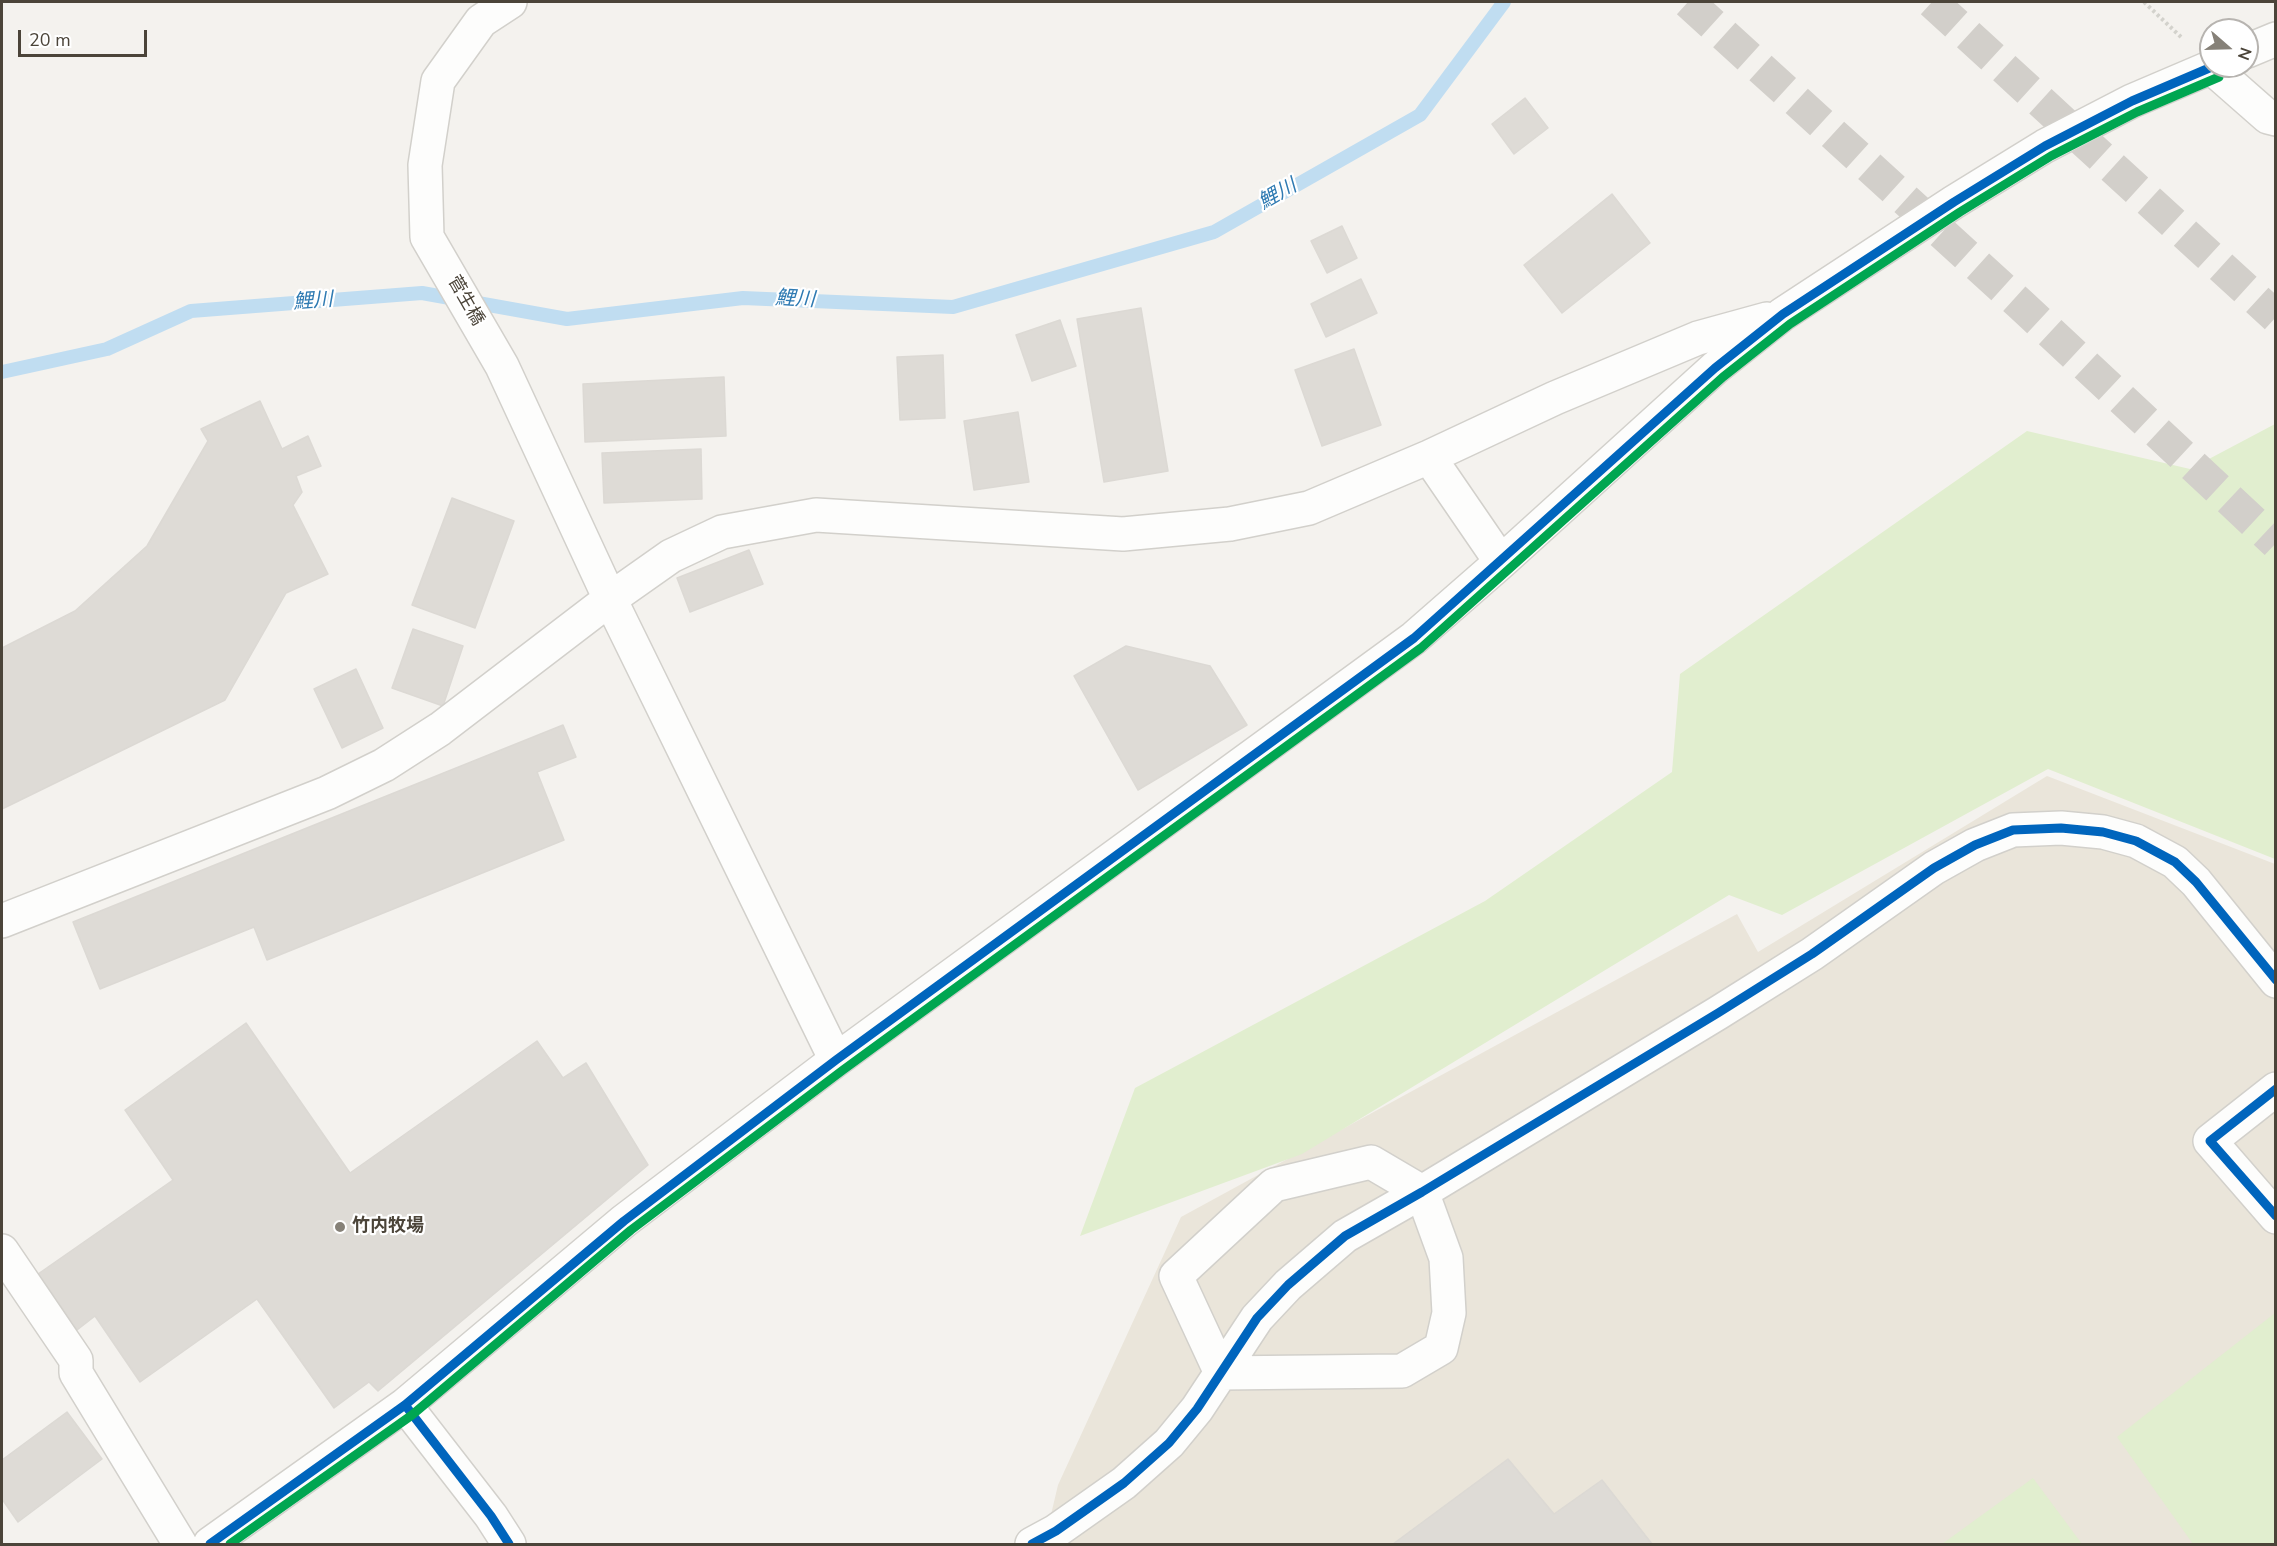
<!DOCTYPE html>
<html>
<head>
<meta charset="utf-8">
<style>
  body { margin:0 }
  #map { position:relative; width:2277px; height:1546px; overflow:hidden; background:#f4f2ee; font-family:"Nunito Sans",sans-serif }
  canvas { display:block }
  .frame { position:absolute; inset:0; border:3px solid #4b4439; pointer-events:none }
  .north { position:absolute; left:2199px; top:18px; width:60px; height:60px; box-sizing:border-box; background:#fff; border:2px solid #b7b4b0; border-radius:50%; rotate:110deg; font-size:16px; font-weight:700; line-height:24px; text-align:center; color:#4b4439 }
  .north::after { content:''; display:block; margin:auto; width:21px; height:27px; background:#868178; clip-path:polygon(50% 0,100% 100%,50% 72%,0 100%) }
  .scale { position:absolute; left:18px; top:30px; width:129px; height:27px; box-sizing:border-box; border:3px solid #4b4439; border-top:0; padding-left:8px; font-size:18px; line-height:21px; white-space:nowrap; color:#4b4439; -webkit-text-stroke:4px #fff; paint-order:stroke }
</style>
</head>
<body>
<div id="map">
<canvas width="2277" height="1546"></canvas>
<div class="frame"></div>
<div class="north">N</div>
<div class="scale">20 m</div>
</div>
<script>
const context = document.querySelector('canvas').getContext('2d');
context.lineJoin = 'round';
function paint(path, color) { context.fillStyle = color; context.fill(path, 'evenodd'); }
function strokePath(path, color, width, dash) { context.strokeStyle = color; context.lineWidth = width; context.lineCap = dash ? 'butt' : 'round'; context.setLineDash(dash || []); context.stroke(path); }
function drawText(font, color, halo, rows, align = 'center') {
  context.font = font + ' "Nunito Sans","Noto Sans JP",sans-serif'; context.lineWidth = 4.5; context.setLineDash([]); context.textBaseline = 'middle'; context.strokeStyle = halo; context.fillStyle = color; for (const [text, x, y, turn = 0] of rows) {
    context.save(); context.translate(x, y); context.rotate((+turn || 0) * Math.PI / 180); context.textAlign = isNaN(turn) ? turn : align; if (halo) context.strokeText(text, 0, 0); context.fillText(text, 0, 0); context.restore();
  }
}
const education = new Path2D(`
  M2047,776L2275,864V1544H1044L1058,1485L1181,1217L1737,914L1758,952Z`);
const green = new Path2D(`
  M2275,424V859L2048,769L1782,915L1729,895L1302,1154L1080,1236L1135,1088L1485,901L1672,772L1680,674L2027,431L2190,469Z
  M2275,1313V1544H2193L2117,1437Z
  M2033,1478L2082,1544H1942Z`);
const stream = new Path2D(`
  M2,372L107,349L191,311L422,293L567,319L743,298L953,307L1214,232L1420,115L1504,2`);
const building = new Path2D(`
  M1525,98L1548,128L1514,154L1492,124Z
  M1612,194L1650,243L1562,313L1524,265Z
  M1342,226L1357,258L1327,273L1311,241Z
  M1361,279L1377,313L1326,337L1311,304Z
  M1141,308L1168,471L1104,482L1077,319Z
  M1060,320L1076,366L1032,381L1016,335Z
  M1354,349L1381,425L1322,446L1295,370Z
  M943,355L945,418L900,420L897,357Z
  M724,377L726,436L585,442L583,384Z
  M260,401L282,449L308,436L321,466L296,476L302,492L293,505L328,574L286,593L225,700L2,809V648L75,611L147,546L208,441L201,429Z
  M1018,412L1029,482L974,490L964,421Z
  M701,449L702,499L604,503L602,453Z
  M452,498L514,521L475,628L412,605Z
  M749,550L763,584L690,612L677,578Z
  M413,629L463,646L443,706L392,688Z
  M1126,646L1210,666L1247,725L1138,790L1074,676Z
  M356,669L383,728L342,748L314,689Z
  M563,725L576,757L537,772L564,840L267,960L254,927L100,989L73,922Z
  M246,1023L350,1173L537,1041L563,1078L586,1063L648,1165L378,1391L369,1382L334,1408L257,1299L140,1382L95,1316L77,1330L38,1274L173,1180L125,1110Z
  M67,1412L102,1459L18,1522L2,1499V1460Z
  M1508,1459L1554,1514L1602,1480L1652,1544H1393Z`);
const highwayTunnel = new Path2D(`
  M1688,2L2019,303L2276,543
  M1932,2L2276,317`);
const path = new Path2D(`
  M2144,2L2181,37`);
const minor = new Path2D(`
  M510,2L481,21L438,81L425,165L427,237L502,366L610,599L836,1060
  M2247,51L2276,39
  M2211,67L2268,117L2276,119
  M1429,457L1501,562
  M2,921L327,793L384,765L440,729L610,599L671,556L722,532L816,515L1123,534L1230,524L1309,508L1429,457L1555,398L1698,338L1767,319
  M2276,1089L2210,1141L2276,1217
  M1371,1162L1422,1192L1446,1258L1449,1313L1441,1348L1402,1371L1221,1373L1176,1276L1274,1185Z
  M2,1251L76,1360V1373L180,1544
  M405,1405L491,1516L509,1544
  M210,1544L405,1405L624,1221L836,1060L1414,638L1501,562L1715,368L1783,314L1954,202L2045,146L2132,101L2214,66
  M1032,1544L1056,1531L1124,1483L1169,1443L1197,1409L1257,1318L1288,1285L1345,1236L1422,1192L1718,1013L1812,954L1934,868L1975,845L2013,830L2061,828L2103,832L2136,841L2175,862L2196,882L2276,981`);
const bus1 = new Path2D(`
  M2276,1089L2210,1141L2276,1216
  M405,1405L491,1516L509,1544
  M210,1544L405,1405L624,1221L836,1060L1414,638L1715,368L1783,314L1954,202L2045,146L2132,101L2214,66
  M1032,1544L1056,1531L1124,1483L1169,1443L1197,1409L1257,1318L1288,1285L1345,1236L1422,1192L1718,1013L1812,954L1934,868L1975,845L2013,830L2061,828L2103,832L2136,841L2175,862L2196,882L2276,980`);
const bus2 = new Path2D(`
  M230,1544L412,1415L631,1230L843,1070L1421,648L1723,377L1790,324L1960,212L2051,156L2137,112L2219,77`);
const markers = [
  [340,1227,6,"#868178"]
];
const streetNames = [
  ["菅生橋",465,301,60]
];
const poiNames = [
  ["竹内牧場",352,1227]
];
const waterNames = [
  ["鯉川",1278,195,-30],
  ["鯉川",795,300,3],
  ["鯉川",313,302,-4]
];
paint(education, '#eae5da');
paint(green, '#e1eecf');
strokePath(stream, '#c0ddf1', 14);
paint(building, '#dedbd6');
strokePath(building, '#dcd9d4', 1.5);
strokePath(highwayTunnel, '#d2cfca', 33, [33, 16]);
strokePath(minor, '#d2d0cb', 36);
strokePath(path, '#d3d2cc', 4, [3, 3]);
strokePath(minor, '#fdfdfc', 33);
strokePath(bus1, '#0065bd', 9);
strokePath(bus2, '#00a651', 9);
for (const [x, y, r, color] of markers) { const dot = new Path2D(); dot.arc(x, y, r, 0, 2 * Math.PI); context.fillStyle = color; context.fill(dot); strokePath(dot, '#fff', 2); }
drawText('18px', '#4b4439', '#fff', streetNames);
drawText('bold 18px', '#4b4439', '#fff', poiNames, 'left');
drawText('italic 20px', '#2e7ab2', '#fff', waterNames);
</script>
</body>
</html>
